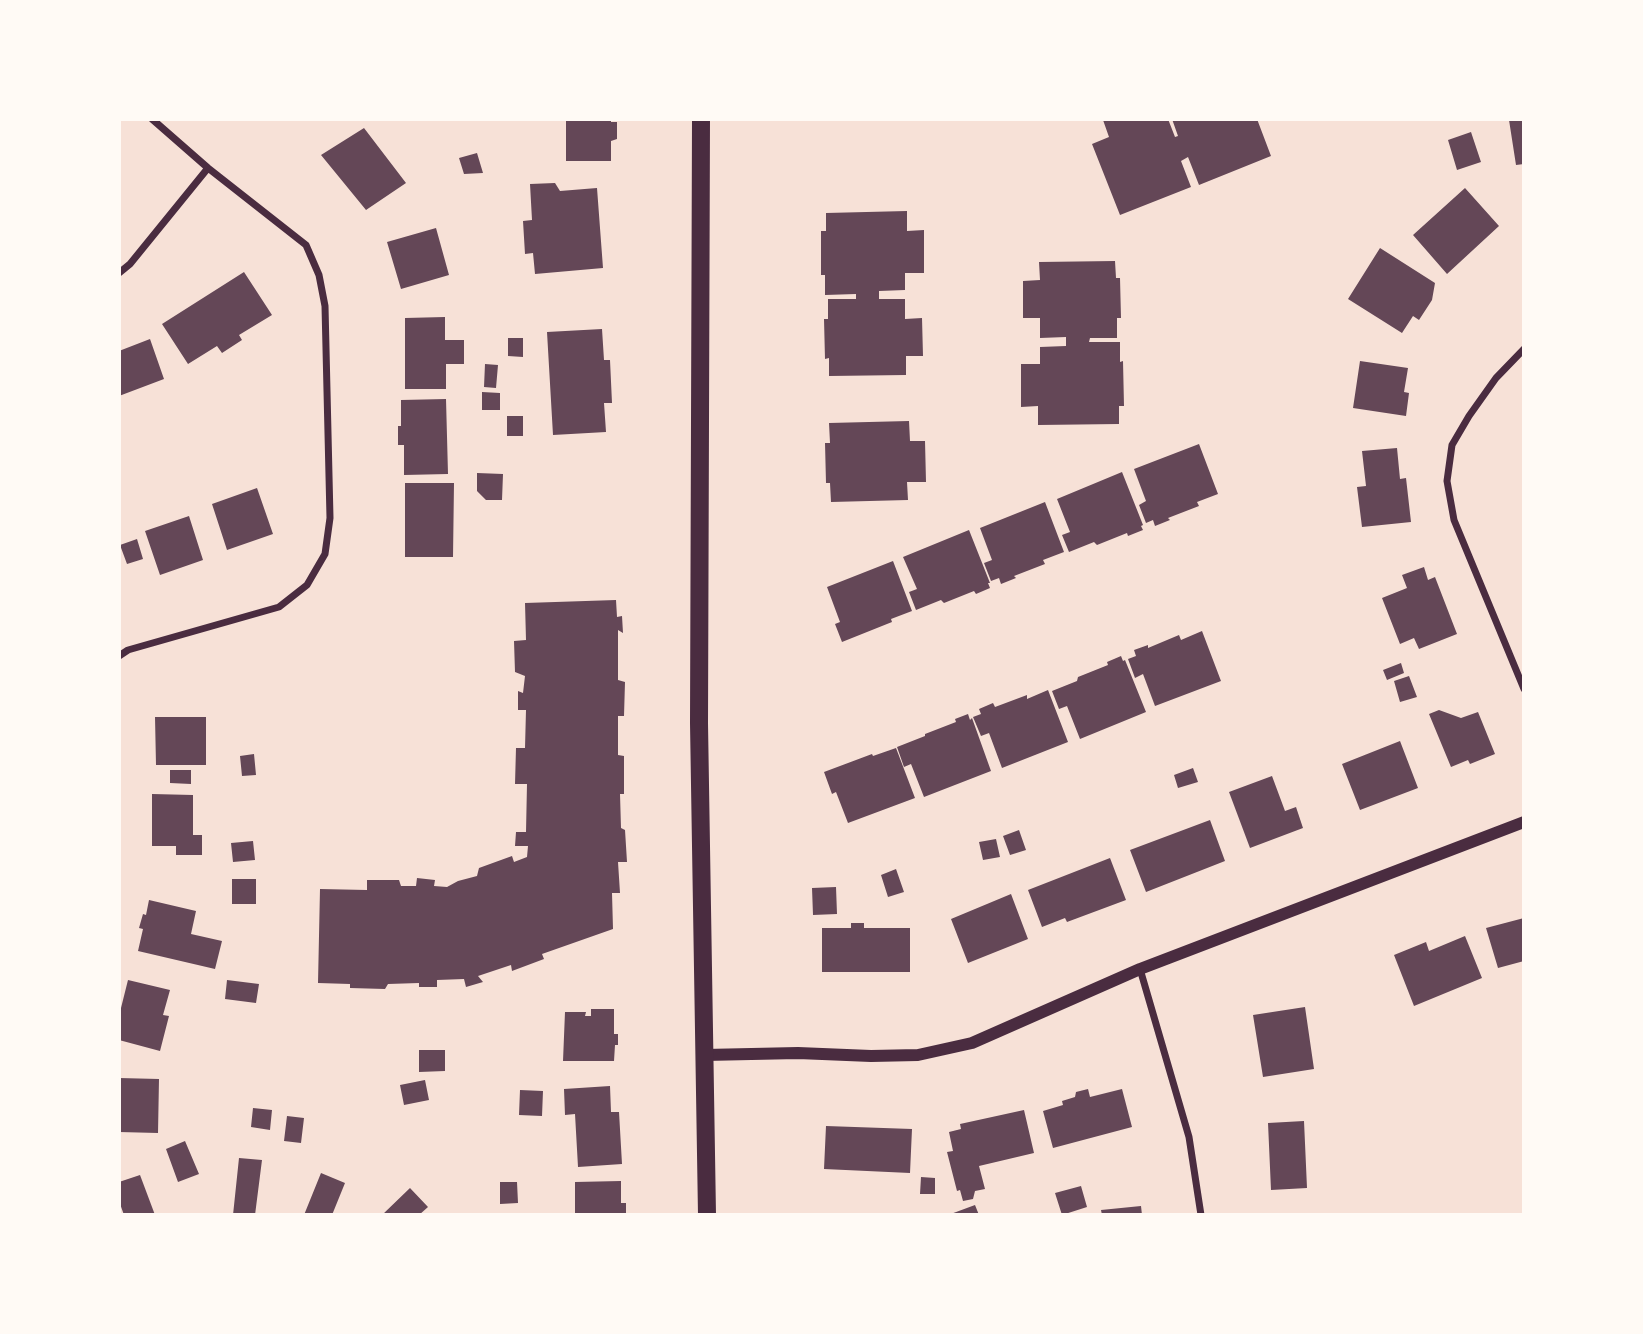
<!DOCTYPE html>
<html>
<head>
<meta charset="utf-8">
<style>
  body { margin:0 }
  #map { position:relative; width:1643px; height:1334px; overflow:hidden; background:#f7e1d7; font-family:Georgia,serif }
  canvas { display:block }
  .frame { position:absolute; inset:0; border:121px solid #fffaf5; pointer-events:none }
</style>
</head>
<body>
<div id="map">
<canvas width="1643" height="1334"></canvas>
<div class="frame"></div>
</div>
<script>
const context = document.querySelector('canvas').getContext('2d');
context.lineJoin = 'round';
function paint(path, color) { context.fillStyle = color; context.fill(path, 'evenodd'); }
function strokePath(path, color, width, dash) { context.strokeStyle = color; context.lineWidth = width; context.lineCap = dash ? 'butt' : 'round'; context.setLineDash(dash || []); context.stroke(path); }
const building = new Path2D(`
  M566,119H611V122H617V139L611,141V161H566Z
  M1107,119H1168L1175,137L1178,136L1172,119H1257L1271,156L1199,185L1188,157L1181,161L1191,187L1120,215L1092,144L1109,137L1103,120Z
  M1516,119H1524V164L1516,165L1509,120Z
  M364,128L406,183L366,210L321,155Z
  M1471,132L1481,162L1457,170L1448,140Z
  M477,153L483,173L464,174L459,158Z
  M555,183L560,191L597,188L603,268L535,274L533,253L525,254L523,221L532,220L530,184Z
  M1465,188L1499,226L1447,274L1413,235Z
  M907,211V231L924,230V273H905V290L879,291V299H905V319L922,318L923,356H906V375L829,376V358L825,359L824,319H828V299H856V294L825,295V275H821V231H826V213Z
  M436,228L449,275L401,289L387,242Z
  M1380,248L1435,283L1432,300L1419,320L1413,316L1402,333L1348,299Z
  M1115,261L1116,278H1120L1121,318H1117V338H1090L1089,342H1120V362L1123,361L1124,406H1119V424L1038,425V406L1021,407V364H1040V347L1066,346V337L1040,338V318H1023V281L1040,280L1039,262Z
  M244,272L272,315L239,335L242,340L222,353L217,346L188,364L162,324Z
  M445,317V340H464V364H446V389H405V318Z
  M602,329L604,360H610L612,403H604L606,432L553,435L547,332Z
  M508,338H523V357L508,356Z
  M150,339L164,379L119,396V351Z
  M1360,361L1408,368L1404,392L1409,393L1406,416L1353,408Z
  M485,364L498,365L496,388L484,387Z
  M482,392L500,393V410H482Z
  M446,399L448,474L404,475V445H398V426H401V400Z
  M507,416H523V436H507Z
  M909,421L910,441H925L926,482H907L908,500L831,502L830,483H826L825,443H830L829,423Z
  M1199,444L1218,494L1197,502L1199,506L1168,518L1170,520L1155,526L1153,520L1146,523L1139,505L1146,501L1134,469Z
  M1397,448L1400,479L1406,478L1411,522L1362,527L1357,487L1366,486L1362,451Z
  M1122,472L1143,525L1141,526L1143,530L1128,536L1127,533L1097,545L1094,542L1069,552L1062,535L1070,532L1057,499Z
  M477,473L503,474L502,500H486L477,491Z
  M405,483H454L453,557H405Z
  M257,488L273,534L227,550L212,504Z
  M1045,502L1064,552L1043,560L1045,564L1014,576L1016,578L1001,584L999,578L991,581L984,563L992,560L980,528Z
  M189,516L203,560L160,575L145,531Z
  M969,530L990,583H988L990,588L976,594L974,591L944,603L941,600L916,610L909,592L917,589L903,557Z
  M137,539L143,559L127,564L120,545Z
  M893,561L912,611L891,619L892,622L842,642L835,624L840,622L827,587Z
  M1424,567L1428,580L1435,577L1457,634L1419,649L1414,638L1400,644L1382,598L1407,588L1402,575Z
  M616,600L617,617L622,616L623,633L618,630V680L625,682L624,716H618V755L624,756V794H620L621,828L625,830L627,862H618L620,893H612L613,929L542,954L544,959L512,971L511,965L478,976L483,982L466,987L464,979L437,980V987H419V983L388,984L385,989L350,988V984L318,983L320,889L367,890V880H399L401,886H416L417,878L435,880L434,886L447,887L458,881L477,876L479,868L512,856L514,862L527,857L528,846H515L516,832H526L527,784H515L516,748H525L526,710H518V691L523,693L525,676L515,672L514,641L526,640L525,603Z
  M1202,631L1221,681L1155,706L1143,674L1135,678L1128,659L1136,656L1134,650L1148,645V648L1179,635L1181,640Z
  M1121,656L1123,661L1125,660L1146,712L1080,739L1067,706L1059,709L1052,691L1077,681L1078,677L1108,665L1107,662Z
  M1401,663L1404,673L1387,680L1383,670Z
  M1409,676L1417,697L1400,702L1394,681Z
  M1048,690L1068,742L1002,768L989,733L981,736L973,717L981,714L979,709L993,703L995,707L1027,695V699Z
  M1439,710L1461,718L1478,712L1495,754L1470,764L1468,760L1451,767L1429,714Z
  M968,714L970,720L972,718L991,771L924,797L911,764L904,767L897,747L925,736V734L956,722L955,719Z
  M155,717H206V765H156Z
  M1400,741L1418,788L1360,810L1342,764Z
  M896,748L915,798L848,823L836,792L832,794L824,772L872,754L873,756Z
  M254,754L256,775L242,776L240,756Z
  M1193,768L1198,782L1178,788L1174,775Z
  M170,770H191V784L170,783Z
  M1272,776L1285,811L1296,807L1303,828L1250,848L1229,792Z
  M152,794L193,795V835H202V855H176V846H152Z
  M1210,820L1225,861L1146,892L1130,850Z
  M1019,830L1026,850L1010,855L1003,836Z
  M996,839L1000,857L983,860L979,842Z
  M253,841L255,860L233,862L231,843Z
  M1110,858L1126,900L1067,922L1065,918L1042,927L1028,890Z
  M896,869L904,892L888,897L881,875Z
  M232,879H256V904H232Z
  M836,887L837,914L813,915L812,888Z
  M1011,894L1028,939L968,963L951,919Z
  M149,900L196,911L191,934L222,941L215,969L138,951L143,929L139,928L143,914L146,915Z
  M1524,918V961L1498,968L1486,928Z
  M851,923H864V928H910V972H822V928H851Z
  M1465,936L1482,978L1414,1006L1394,955L1426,942L1429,951Z
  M128,980L170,990L163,1015L169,1016L160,1051L119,1040V1016Z
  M227,980L259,984L256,1003L225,999Z
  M1305,1007L1314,1069L1263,1077L1253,1015Z
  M591,1009H614V1034H618V1045H615L614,1061H563L565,1012H586L585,1016H591Z
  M419,1050H445V1071L419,1072Z
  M119,1078L159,1079L158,1133L119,1132Z
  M425,1080L429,1100L404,1105L400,1085Z
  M610,1086L611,1112H619L622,1164L578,1167L575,1114L565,1115L564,1089Z
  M1088,1089L1090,1097L1122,1089L1132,1127L1053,1148L1043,1111L1063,1105L1062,1101L1075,1097L1076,1092Z
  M520,1090L543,1091L542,1116L519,1115Z
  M253,1108L272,1110L270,1130L251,1127Z
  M1024,1110L1034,1153L979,1166L985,1189L975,1191L973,1199L963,1201L960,1190L957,1191L947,1152L953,1151L949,1132L961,1129L960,1124Z
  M287,1116L304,1118L301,1143L284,1141Z
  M1304,1121L1307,1188L1271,1190L1268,1123Z
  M826,1126L912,1129L910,1173L824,1169Z
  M185,1141L199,1174L178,1182L166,1149Z
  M239,1158L262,1160L255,1215H233Z
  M321,1173L345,1183L332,1215H304Z
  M140,1175L155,1215H124L119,1201V1182Z
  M921,1177L935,1178V1194H920Z
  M621,1181V1203H626V1215H575V1182Z
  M500,1182H517L518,1203L500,1204Z
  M1081,1186L1087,1207L1062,1215L1055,1193Z
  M410,1188L428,1207L419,1215H382Z
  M975,1205L979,1215H948Z
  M1141,1206L1142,1215H1102L1101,1210Z`);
const minor = new Path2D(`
  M119,273L130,264L208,168
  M1524,349L1496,378L1469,416L1452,445L1447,481L1454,520L1524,689
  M119,656L128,650L279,607L307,585L325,554L330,518L325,306L319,275L306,245L208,168L152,119
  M1140,969L1189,1137L1201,1215`);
const tertiary = new Path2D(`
  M705,1055L798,1053L871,1056L918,1055L972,1043L1140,969L1524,822`);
const primary = new Path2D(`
  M701,119L699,723L707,1215`);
paint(building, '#644757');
strokePath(minor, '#4a2c40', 7);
strokePath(tertiary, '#4a2c40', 12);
strokePath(primary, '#4a2c40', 18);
</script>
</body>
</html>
